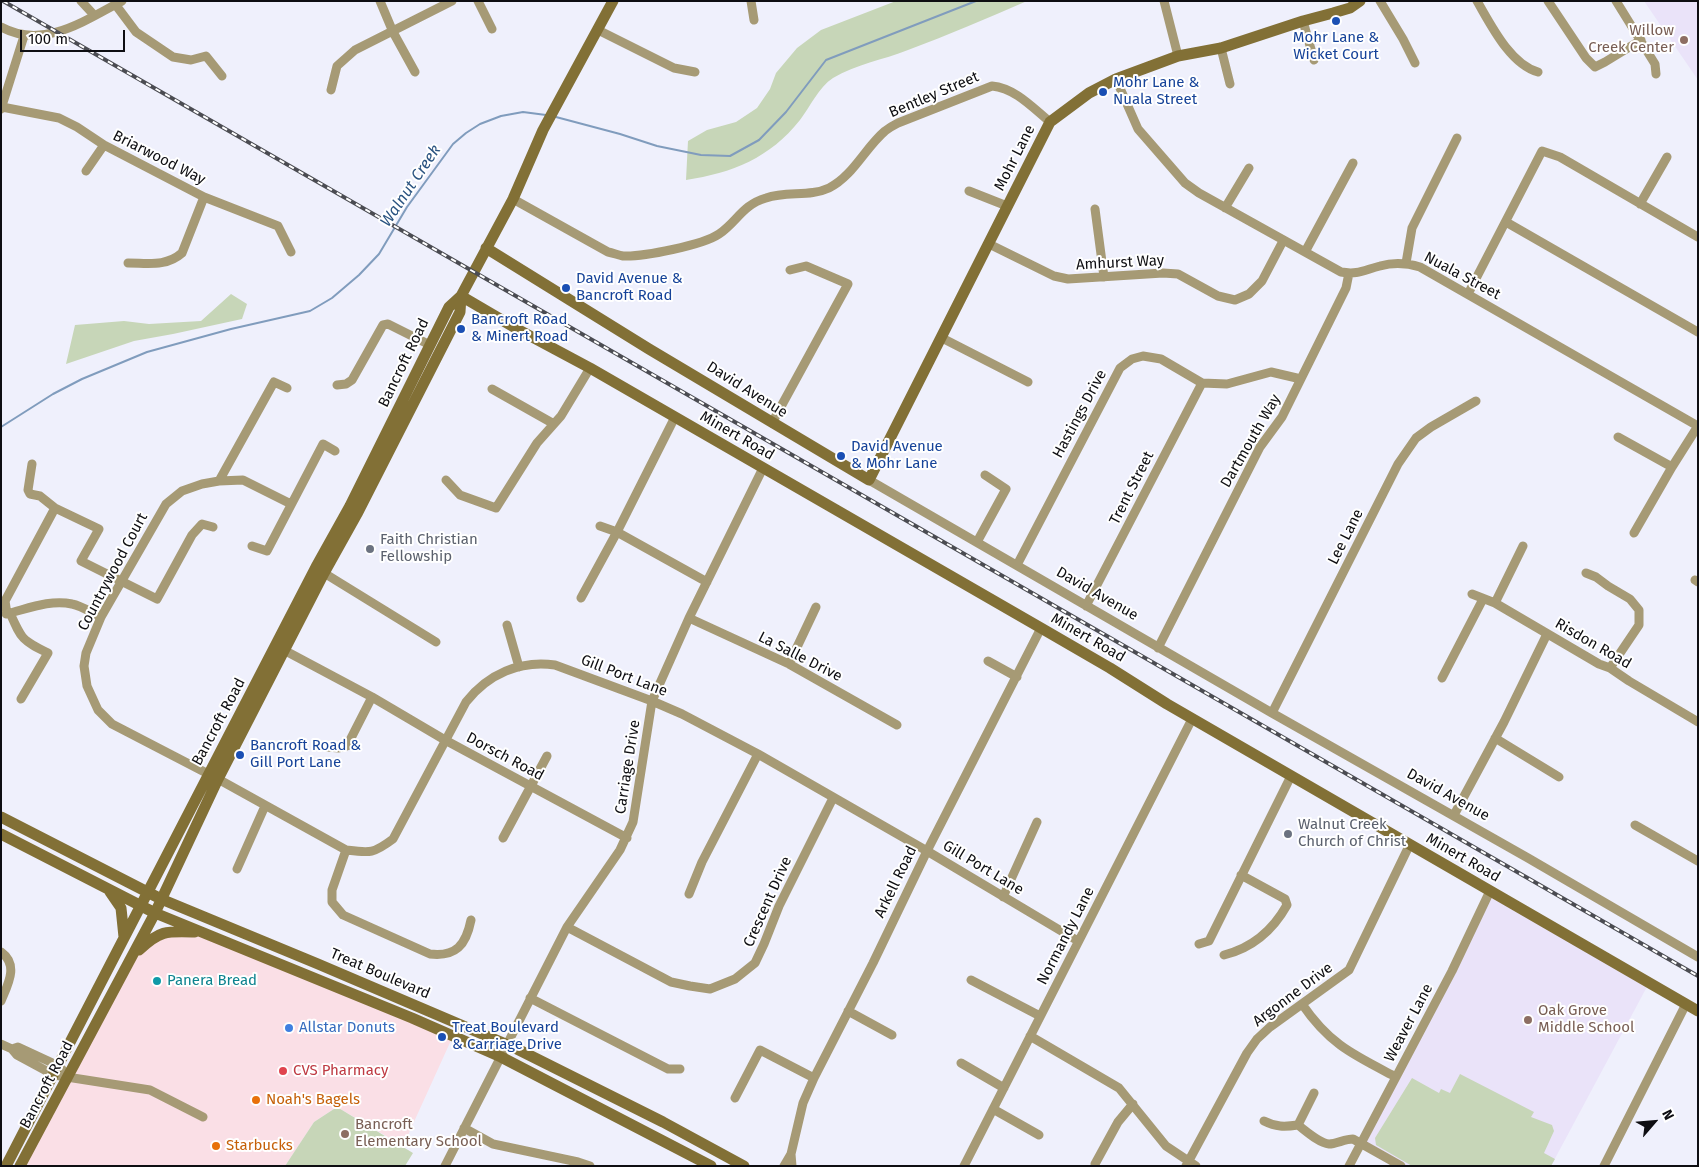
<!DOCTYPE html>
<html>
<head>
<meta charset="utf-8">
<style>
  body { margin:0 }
  #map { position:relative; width:1699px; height:1167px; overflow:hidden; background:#eff0fc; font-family:"Fira Sans",sans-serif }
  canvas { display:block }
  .frame { position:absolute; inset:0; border:2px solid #0e0e12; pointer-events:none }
  .north { position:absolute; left:1629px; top:1097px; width:50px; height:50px; -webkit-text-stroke:4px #fff; paint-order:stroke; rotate:63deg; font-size:14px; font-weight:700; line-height:20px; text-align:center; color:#0e0e12 }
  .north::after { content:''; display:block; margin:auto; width:18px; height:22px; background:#0e0e12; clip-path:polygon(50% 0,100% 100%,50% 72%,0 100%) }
  .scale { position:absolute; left:20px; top:30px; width:105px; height:22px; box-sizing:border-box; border:2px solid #0e0e12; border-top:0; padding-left:6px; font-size:15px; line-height:18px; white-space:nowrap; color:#0e0e12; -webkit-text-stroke:4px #fff; paint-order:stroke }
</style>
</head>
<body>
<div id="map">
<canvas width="1699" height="1167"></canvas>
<div class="frame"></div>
<div class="north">N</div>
<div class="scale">100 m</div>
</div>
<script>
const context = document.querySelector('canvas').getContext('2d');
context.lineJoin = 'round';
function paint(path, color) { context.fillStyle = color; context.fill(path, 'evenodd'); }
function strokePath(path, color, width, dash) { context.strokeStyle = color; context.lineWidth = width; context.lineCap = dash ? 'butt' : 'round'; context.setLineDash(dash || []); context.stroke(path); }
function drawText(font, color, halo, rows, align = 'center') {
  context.font = font + ' "Fira Sans",sans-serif'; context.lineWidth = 4; context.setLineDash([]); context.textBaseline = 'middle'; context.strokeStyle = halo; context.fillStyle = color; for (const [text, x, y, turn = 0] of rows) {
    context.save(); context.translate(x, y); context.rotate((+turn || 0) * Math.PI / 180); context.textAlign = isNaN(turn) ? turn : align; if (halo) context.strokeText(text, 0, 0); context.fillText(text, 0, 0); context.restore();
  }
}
const commercial = new Path2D(`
  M202,932L453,1036L403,1146L337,1107L314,1122L285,1166H25L131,958L152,938Z`);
const education = new Path2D(`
  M1644,1H1698V80Z
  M1490,891L1649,983L1551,1166H1401L1361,1142Z`);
const green = new Path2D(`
  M896,1H1027C988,18 948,35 908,50C883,60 856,64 833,78C819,87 810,107 800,120C770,158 732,173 686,180L688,141L707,130L736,122L757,108L770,89L776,73L797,48L821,30Z
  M231,294L247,304L242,319L173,334L134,341L66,364L75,325L124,321L149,324L201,321Z
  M1460,1074L1534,1112L1531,1117L1552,1125L1554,1131L1544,1153L1555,1159L1551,1166H1412L1376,1145L1375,1138L1412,1078L1439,1093L1441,1089L1450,1093Z
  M337,1107L413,1153L405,1166H285L314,1122Z`);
const stream = new Path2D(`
  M556,117L620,134L657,146L701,155L730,156L759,140L786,112L826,60L976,1
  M1,427L53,394L82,379L147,352L231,329L310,311L332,298L359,275L379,254L407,207L453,144L466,133L480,124L501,116L523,112L546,115`);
const street = new Path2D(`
  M81,1L94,15
  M380,1L393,32L415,72
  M478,1L492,29
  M751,1L754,20
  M1164,1L1178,56
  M1380,1L1403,39L1415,63
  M1477,1C1491,25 1510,64 1538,72
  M1548,1L1586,58L1595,67L1605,62L1641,40
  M1616,1L1655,64L1656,74
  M115,4L136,32L173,57L191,60L206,56L222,76
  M1303,21L1314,60
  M1,27C43,50 84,21 122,1
  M598,30L674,68L695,72
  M1221,48L1230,84
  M1116,79L1138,129L1185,183L1199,193L1341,272C1358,275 1364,270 1380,266C1394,262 1407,263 1420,267L1698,426
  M331,90L337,66L355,50L452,1
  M2,107L59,118L77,127L104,145L204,197L278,226L291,252
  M1,109L24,36
  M86,171L104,145
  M969,191L1007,206
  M513,199L608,252C613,253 618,255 623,256C643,257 703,245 719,234C737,222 742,205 766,198C787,191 810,197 829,188C853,176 865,148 885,131C889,128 894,125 898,123L992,86C1015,88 1033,108 1050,122
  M1640,204L1667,157
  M1225,208L1249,168
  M1095,209L1104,277
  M1506,222L1698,332
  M989,244L1054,276L1068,279L1163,273L1178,274L1218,296L1235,300L1249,294L1262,281L1283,241
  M1305,252L1353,163
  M128,263C148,263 166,267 182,253L204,197
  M1406,263L1412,228L1457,138
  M1468,294L1542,151L1560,157L1698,237
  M942,338L1028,382
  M337,385L346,384L352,380L383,325L388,324L430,345
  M492,389L554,424
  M772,423L848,284L806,266L790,270
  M1618,437L1672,467L1634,533
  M32,464L28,490L30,494L40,496L55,508L99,529L81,561L157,599L192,535L202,524L213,527
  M1672,467L1698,426
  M446,480L460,495L496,508L537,443L561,416L590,368
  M869,480L1272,713L1528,858L1698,957
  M219,481L274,382L287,388
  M291,504L243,480L219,481L202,484L182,491L166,504L101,617L86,653L84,666L87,686L98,710L112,724L218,779L346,850C370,853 373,854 393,839L466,702C488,674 520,660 555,665L652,701L682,714L758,754L927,851L1078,941
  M600,526L617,532L707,582
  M977,542L1006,489L985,475
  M252,546L267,551L323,444L335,451
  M1017,565L1120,368L1132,359L1143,356L1161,359L1202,383L1227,384L1271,372L1301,379
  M324,573L436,642
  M1586,573L1596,577L1608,586L1630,599L1639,610V625L1610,668
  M1695,580L1698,582
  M1472,594L1495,603L1599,664L1610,668L1629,681L1698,722
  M581,598L617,532L675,417
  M1495,603L1523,546
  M1086,606L1202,383
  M10,613C22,640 22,640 48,653L21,699
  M6,614C27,609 50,599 72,604C82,606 92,613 101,617
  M7,614L5,601L55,508
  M689,618L789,664L897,725
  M507,625L519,667
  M280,648L372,697L445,740L627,838
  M1158,648L1260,447L1282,417L1346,288L1349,273
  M988,661L1017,677
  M789,664L816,607
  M1442,678L1483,599
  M1272,713L1398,464L1416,438L1431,427L1476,401
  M1495,738L1559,777
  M327,747L339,748L347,746L372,697
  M1454,815L1504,722L1547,634
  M1635,825L1698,861
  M503,838L547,756
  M346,850L332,890V902L343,915L430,954C456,957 466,945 471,920
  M237,869L265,806
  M689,894L702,862L758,754
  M1003,897L1037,822
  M567,927L671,982L690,986L710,989L735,979L755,963L764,944L779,906L833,798
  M1199,944L1209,941L1291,776
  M1,952C19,965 8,984 1,1001
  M1224,955C1252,948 1273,930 1287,905L1285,899L1241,875
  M971,980L1040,1016
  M530,998L668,1069H680
  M1302,1004C1330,1045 1354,1055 1396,1077
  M848,1011L892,1035
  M1030,1036L1119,1088L1166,1146L1196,1166
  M1,1044L12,1049
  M961,1063L1004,1088
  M69,1077L59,1066L18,1047L12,1049L17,1055L54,1075L150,1090L203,1117
  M735,1098L760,1050L814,1078
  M993,1109L1039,1135
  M1264,1121C1276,1127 1284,1127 1298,1125C1306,1131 1319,1143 1329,1144C1336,1144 1345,1139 1353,1139L1401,1166
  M1298,1125L1314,1093
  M464,1128L493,1144L578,1162L590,1166
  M791,1154L803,1103L814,1078L873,963L927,851L1041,628
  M1095,1164L1118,1122L1133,1104
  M445,1166L567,927L620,850L633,822L652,701L689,618L763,468
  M784,1166L791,1154L792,1166
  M964,1166L1192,719
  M1186,1166L1247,1053L1257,1039L1270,1027L1349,970L1410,844
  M1349,1166L1452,971L1490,891
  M1604,1166L1686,1004`);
const secondary = new Path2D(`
  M486,248L649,349L869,480L1050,122L1089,93L1116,79L1178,56L1221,48L1303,21L1333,13L1350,8L1360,1
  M461,296L519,330L590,368L1041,628L1110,668L1167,704L1698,1011
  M1,817L161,899L318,964L515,1048L663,1122L744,1166
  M1,834L155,913L412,1018L501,1057L711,1166
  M110,892L121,908L124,937
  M139,950C160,930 167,931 195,932
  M6,1166L316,567L350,506L449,307L461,296L513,199L543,130L613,1
  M20,1166L155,913L218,779L324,573L358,512L460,312L461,296`);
const rail = new Path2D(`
  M3,1L1698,976`);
const markers = [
  [1336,21,5,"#1a4fb4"],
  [1684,40,5,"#8d6e63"],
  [1103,92,5,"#1a4fb4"],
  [566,288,5,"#1a4fb4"],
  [461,329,5,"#1a4fb4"],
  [841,456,5,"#1a4fb4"],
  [370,549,5,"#6b7280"],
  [240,755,5,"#1a4fb4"],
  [1288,834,5,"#6b7280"],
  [157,981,5,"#0f9aa8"],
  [1528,1020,5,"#8d6e63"],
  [289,1028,5,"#3f7fe0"],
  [442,1037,5,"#1a4fb4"],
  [283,1071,5,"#e0444e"],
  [256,1100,5,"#e8710a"],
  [345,1134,5,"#8d6e63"],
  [216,1146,5,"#e8710a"]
];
const educationNames = [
  ["Willow",1674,31,"right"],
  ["Creek Center",1674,48,"right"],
  ["Oak Grove",1538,1011],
  ["Middle School",1538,1028],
  ["Bancroft",355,1125],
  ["Elementary School",355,1142]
];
const transitNames = [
  ["Mohr Lane &",1336,38,"center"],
  ["Wicket Court",1336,55,"center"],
  ["Mohr Lane &",1113,83],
  ["Nuala Street",1113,100],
  ["David Avenue &",576,279],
  ["Bancroft Road",576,296],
  ["Bancroft Road",471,320],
  ["& Minert Road",471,337],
  ["David Avenue",851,447],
  ["& Mohr Lane",851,464],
  ["Bancroft Road &",250,746],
  ["Gill Port Lane",250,763],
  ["Treat Boulevard",452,1028],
  ["& Carriage Drive",452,1045]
];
const streetNames = [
  ["Bentley Street",934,95,-23],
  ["Briarwood Way",159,158,27],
  ["Mohr Lane",1015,158,-63],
  ["Amhurst Way",1120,263,-3],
  ["Nuala Street",1462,276,28],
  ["Bancroft Road",404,363,-64],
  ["David Avenue",747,390,32],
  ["Hastings Drive",1080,414,-62],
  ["Minert Road",737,436,30],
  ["Dartmouth Way",1251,441,-60],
  ["Trent Street",1132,488,-63],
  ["Lee Lane",1346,537,-63],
  ["Countrywood Court",113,572,-62],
  ["David Avenue",1097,594,30],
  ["Minert Road",1088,638,30],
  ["Risdon Road",1593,644,30],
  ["La Salle Drive",800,657,27],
  ["Gill Port Lane",624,676,21],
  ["Bancroft Road",219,722,-62],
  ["Dorsch Road",505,757,28],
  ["Carriage Drive",628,767,-81],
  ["David Avenue",1448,795,29],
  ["Minert Road",1463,858,30],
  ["Gill Port Lane",983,868,31],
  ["Arkell Road",896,882,-64],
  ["Crescent Drive",768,902,-66],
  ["Normandy Lane",1066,936,-63],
  ["Treat Boulevard",380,974,23],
  ["Argonne Drive",1293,995,-37],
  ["Weaver Lane",1409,1023,-62],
  ["Bancroft Road",47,1085,-62]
];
const worshipNames = [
  ["Faith Christian",380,540],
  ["Fellowship",380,557],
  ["Walnut Creek",1298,825],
  ["Church of Christ",1298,842]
];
const cultureNames = [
  ["Panera Bread",167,981]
];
const shopNames = [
  ["Allstar Donuts",299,1028]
];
const healthNames = [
  ["CVS Pharmacy",293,1071]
];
const foodNames = [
  ["Noah's Bagels",266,1100],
  ["Starbucks",226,1146]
];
const waterNames = [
  ["Walnut Creek",411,186,-56]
];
paint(commercial, '#fadfe6');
paint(education, '#eae3f9');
paint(green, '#c7d6b8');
strokePath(stream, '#809cbd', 2);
strokePath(street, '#a69a75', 9);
strokePath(secondary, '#827036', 11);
strokePath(rail, '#4b4c52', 4);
strokePath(rail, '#fff', 2, [5.5]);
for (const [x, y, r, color] of markers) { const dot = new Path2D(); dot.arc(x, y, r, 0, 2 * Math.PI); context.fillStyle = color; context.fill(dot); strokePath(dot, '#fff', 2); }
drawText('15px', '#785e54', '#fff', educationNames, 'left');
drawText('15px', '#164399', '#fff', transitNames, 'left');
drawText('15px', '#0e0e12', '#fff', streetNames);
drawText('15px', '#5b616d', '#fff', worshipNames, 'left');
drawText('15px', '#0d838f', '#fff', cultureNames, 'left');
drawText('15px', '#366cbe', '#fff', shopNames, 'left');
drawText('15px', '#be3a42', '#fff', healthNames, 'left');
drawText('15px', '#c56008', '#fff', foodNames, 'left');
drawText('italic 16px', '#2b5481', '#fff', waterNames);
</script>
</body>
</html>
